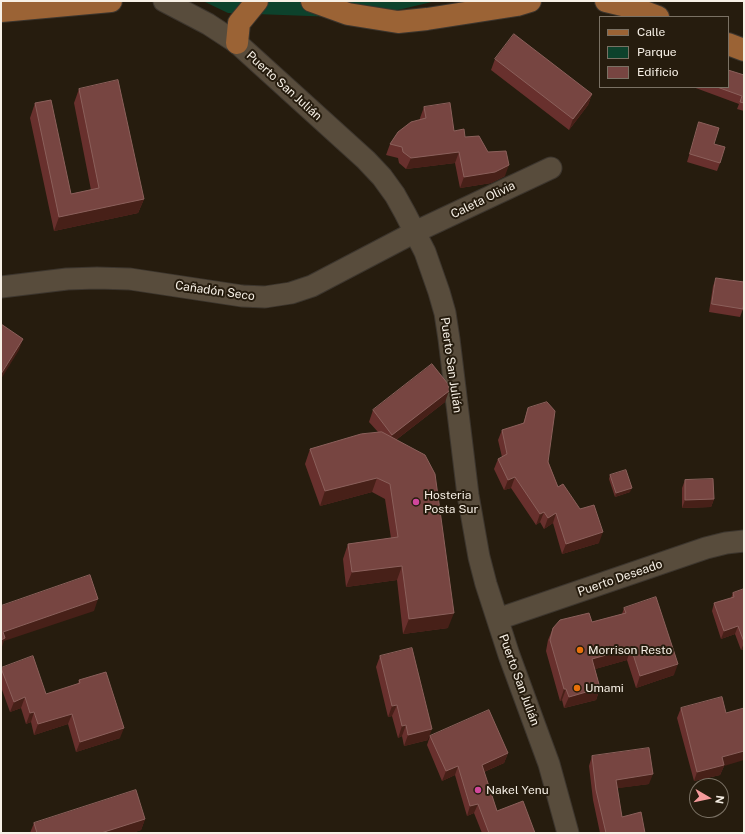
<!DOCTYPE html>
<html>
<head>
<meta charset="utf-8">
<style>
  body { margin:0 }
  #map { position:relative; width:745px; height:834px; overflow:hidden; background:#261c0e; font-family:"Public Sans",sans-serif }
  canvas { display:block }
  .frame { position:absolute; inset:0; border:2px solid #f7f0e6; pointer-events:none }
  .legend { position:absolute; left:599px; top:16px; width:130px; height:72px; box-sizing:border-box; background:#261c0e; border:1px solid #7a7164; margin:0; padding:5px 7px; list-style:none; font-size:12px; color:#f7f0e6 }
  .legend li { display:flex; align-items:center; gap:8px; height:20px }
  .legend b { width:20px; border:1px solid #7a7164 }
  .north { position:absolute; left:689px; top:778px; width:40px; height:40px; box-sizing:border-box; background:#261c0e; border:1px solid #7a7164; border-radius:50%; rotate:99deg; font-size:11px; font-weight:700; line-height:16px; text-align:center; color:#f7f0e6 }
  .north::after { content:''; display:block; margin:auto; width:14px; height:18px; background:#f59b9c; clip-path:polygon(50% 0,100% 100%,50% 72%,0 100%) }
</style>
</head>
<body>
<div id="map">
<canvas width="745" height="834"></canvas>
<div class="frame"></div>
<ul class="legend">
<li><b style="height:5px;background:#9b6335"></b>Calle</li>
<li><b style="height:11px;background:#0d422c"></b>Parque</li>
<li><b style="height:11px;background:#774541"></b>Edificio</li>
</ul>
<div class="north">N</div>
</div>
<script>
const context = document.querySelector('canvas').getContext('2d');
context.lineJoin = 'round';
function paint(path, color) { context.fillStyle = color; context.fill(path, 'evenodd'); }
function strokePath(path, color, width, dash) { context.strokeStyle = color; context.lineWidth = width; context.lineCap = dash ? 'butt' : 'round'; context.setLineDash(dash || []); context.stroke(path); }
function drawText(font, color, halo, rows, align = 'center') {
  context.font = font + ' "Public Sans",sans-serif'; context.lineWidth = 4; context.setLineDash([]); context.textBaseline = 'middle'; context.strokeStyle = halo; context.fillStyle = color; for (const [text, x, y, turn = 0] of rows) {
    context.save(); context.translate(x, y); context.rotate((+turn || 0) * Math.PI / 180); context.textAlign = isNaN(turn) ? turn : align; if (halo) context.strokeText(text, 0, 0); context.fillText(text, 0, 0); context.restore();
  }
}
const green = new Path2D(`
  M203,1H436L364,18L228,13Z`);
const minor = new Path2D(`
  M164,1L208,24L237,43L366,160L382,177L395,195L405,213L425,252L439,292L445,313L449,339L468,495L479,557L486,584L509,655L549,764L568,833
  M1,287L67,279L97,278L130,279L242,296L265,297L291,293L312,286L415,232L551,168
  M498,619L706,548L726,543L744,541`);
const major = new Path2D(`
  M312,1L348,14L398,22L427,19L517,5L530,1
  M606,1L631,7L658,17
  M1,11L111,1
  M237,43L239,23L257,1
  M728,44L744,50`);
const wall = new Path2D(`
  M495,59L592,94L588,105L569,130L491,70Z
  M744,75V111L737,109L739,104L693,87H728Z
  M79,89L144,199L138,213L54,231L30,118L35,103L71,194L91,190L74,103Z
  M424,107L454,131L465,137L488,152L505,176L491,183L460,188L455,163L406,169L399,163L398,158L386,155L390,144L420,120V118Z
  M699,122L714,144L720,163L717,171L687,162Z
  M716,278L743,309L740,317L709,312L713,286Z
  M445,402L396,440L448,628L403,634L397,580L346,587L343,559L348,544L391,538L385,499L372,492L320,506L305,464L310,449L378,432L369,422L373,410Z
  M528,408L558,487L599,543L562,554L553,523L544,529L540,522L536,525L511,488L504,490L494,469L498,459L502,457L498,440L502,430L523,424Z
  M610,475L630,492L615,497L609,479Z
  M685,480L714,499L711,507L682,508V488Z
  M744,589V649L741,650L735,634L721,639L712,611L714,603L731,598L733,593Z
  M624,608L674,675L636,688L627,660L595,669L600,688L596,700L564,708L562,700L560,701L546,651L548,640L553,628L592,622L622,614Z
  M380,656L428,740L404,746L402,736L398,738L392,716L388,717L376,667Z
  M1,668L46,694L78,684L79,680L120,738L76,752L68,724L34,735L31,722L26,724L21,708L10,712L1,687Z
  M681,708L724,766L720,775L694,781L677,718Z
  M430,736L508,753L504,763L484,772L497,811L535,833H482L474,813L467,816L455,775L442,781L427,745Z
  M592,756L649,784L617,788L622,817L645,833H600L593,800L589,766Z
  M145,819L141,830L132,833H30L34,823Z`);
const shadedWall = new Path2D(`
  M592,94L588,105L569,130L573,119Z
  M459,152L455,163L406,169L411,158Z
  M509,165L505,176L491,183L460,188L464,177Z
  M144,199L138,213L54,231L59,217Z
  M23,339L19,350L1,379V374Z
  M449,391L445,402L388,446L392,435Z
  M515,477L511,488L504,490L508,480Z
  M377,478L372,492L320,506L325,491Z
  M632,488L630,492L615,497L616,493Z
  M714,499L711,507L682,508L685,500Z
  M544,512L540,522L536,525L540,514Z
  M556,513L553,523L544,529L548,518Z
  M603,532L599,543L562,554L566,544Z
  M402,566L397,580L346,587L352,572Z
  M98,599L94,611L4,641L1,650V637L3,632Z
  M454,613L448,628L403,634L409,619Z
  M738,626L735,634L721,639L724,631Z
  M744,643V649L741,650Z
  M631,648L627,660L588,671L592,659Z
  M678,664L674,675L636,688L640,676Z
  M600,688L596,700L564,708L569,697Z
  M564,689H566L562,700L560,701Z
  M25,697L21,708L10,712L14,702Z
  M397,705L392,716L388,717L392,706Z
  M34,712L31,722L26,724L30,713Z
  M72,714L68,724L34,735L38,724Z
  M406,725L402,736L398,738L402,726Z
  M124,728L120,738L76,752L80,742Z
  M432,729L428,740L404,746L408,735Z
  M744,751V760L724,766L720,775L694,781L697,772L722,757Z
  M508,753L504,763L479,774L482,765Z
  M458,766L455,775L442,781L446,771Z
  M653,774L649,784L612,789L616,780Z
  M478,804L474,813L467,816L470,806Z
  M145,819L141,830L132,833H101Z`);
const building = new Path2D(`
  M514,34L592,94L573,119L495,59Z
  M728,70L744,75V103L740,102L742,96L717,87H728Z
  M118,80L144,199L59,217L35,103L51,100L71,194L99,188L79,89Z
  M450,103L454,131L464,129L465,137L479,136L488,152L506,151L509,165L495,172L464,177L459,152L411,158L403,152L402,147L390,144L398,132L411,122L426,118L424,107Z
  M699,122L719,128L714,144L725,147L720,163L690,154Z
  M716,278L744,282V301L743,309L712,304Z
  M1,324L23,339L1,374Z
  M432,364L448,384L449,391L392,435L373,410Z
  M547,402L555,411L548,462L558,487L563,484L580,509L594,505L603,532L566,544L556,513L548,518L544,512L540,514L515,477L508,480L498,459L507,454L502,430L524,423L528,408Z
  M382,432L425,455L435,474L454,613L409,619L402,566L352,572L348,544L398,537L390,484L377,478L325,491L310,449L361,434Z
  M626,470L632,488L616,493L610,475Z
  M713,479L714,499L685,500V480Z
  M90,575L98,599L3,632L5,638L1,640V606Z
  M744,589V642L738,626L724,631L714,603L734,597L733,593Z
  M656,597L678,664L640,676L631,648L592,659L600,688L569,697L566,689H564L550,640L553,628L560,620L589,613L592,622L626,613L624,608Z
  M412,648L432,729L408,735L406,725L402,726L397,705L392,706L380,656Z
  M33,656L46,694L80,683L79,680L106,672L124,728L80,742L72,714L38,724L34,712L30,713L25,697L14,702L1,668Z
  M722,697L726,713L744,708V751L722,757L724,765L697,772L681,708Z
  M489,710L508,753L482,765L497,811L523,801L535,833H489L478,804L470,806L458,766L446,771L430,736Z
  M649,748L653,774L616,780L622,817L641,812L645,833H606L596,790L592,756Z
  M136,790L145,819L101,833H37L34,823Z`);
const markers = [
  [416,502,4,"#d1479c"],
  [580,650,4,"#e8710a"],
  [577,688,4,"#e8710a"],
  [478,790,4,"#d1479c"]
];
const streetNames = [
  ["Puerto San Julián",284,86,42],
  ["Caleta Olivia",483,200,-26],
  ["Cañadón Seco",215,291,8],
  ["Puerto San Julián",451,365,82],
  ["Puerto Deseado",620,578,-19],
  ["Puerto San Julián",519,680,70]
];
const poiNames = [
  ["Hosteria",424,495],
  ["Posta Sur",424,509],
  ["Morrison Resto",588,650],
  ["Umami",585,688],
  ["Nakel Yenu",486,790]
];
paint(green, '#0d422c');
strokePath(minor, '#3d362e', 23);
strokePath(major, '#3d362e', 24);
strokePath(minor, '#584c3c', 21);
strokePath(major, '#9b6335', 22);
paint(wall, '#68302d');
paint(shadedWall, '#472018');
paint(building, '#774541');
strokePath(building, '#8b605b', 1);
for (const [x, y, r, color] of markers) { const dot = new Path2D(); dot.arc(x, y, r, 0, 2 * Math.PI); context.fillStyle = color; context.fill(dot); strokePath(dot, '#261c0e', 1.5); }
drawText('12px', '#f7f0e6', '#261c0e', streetNames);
drawText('12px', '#f7f0e6', '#261c0e', poiNames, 'left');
</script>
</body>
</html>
